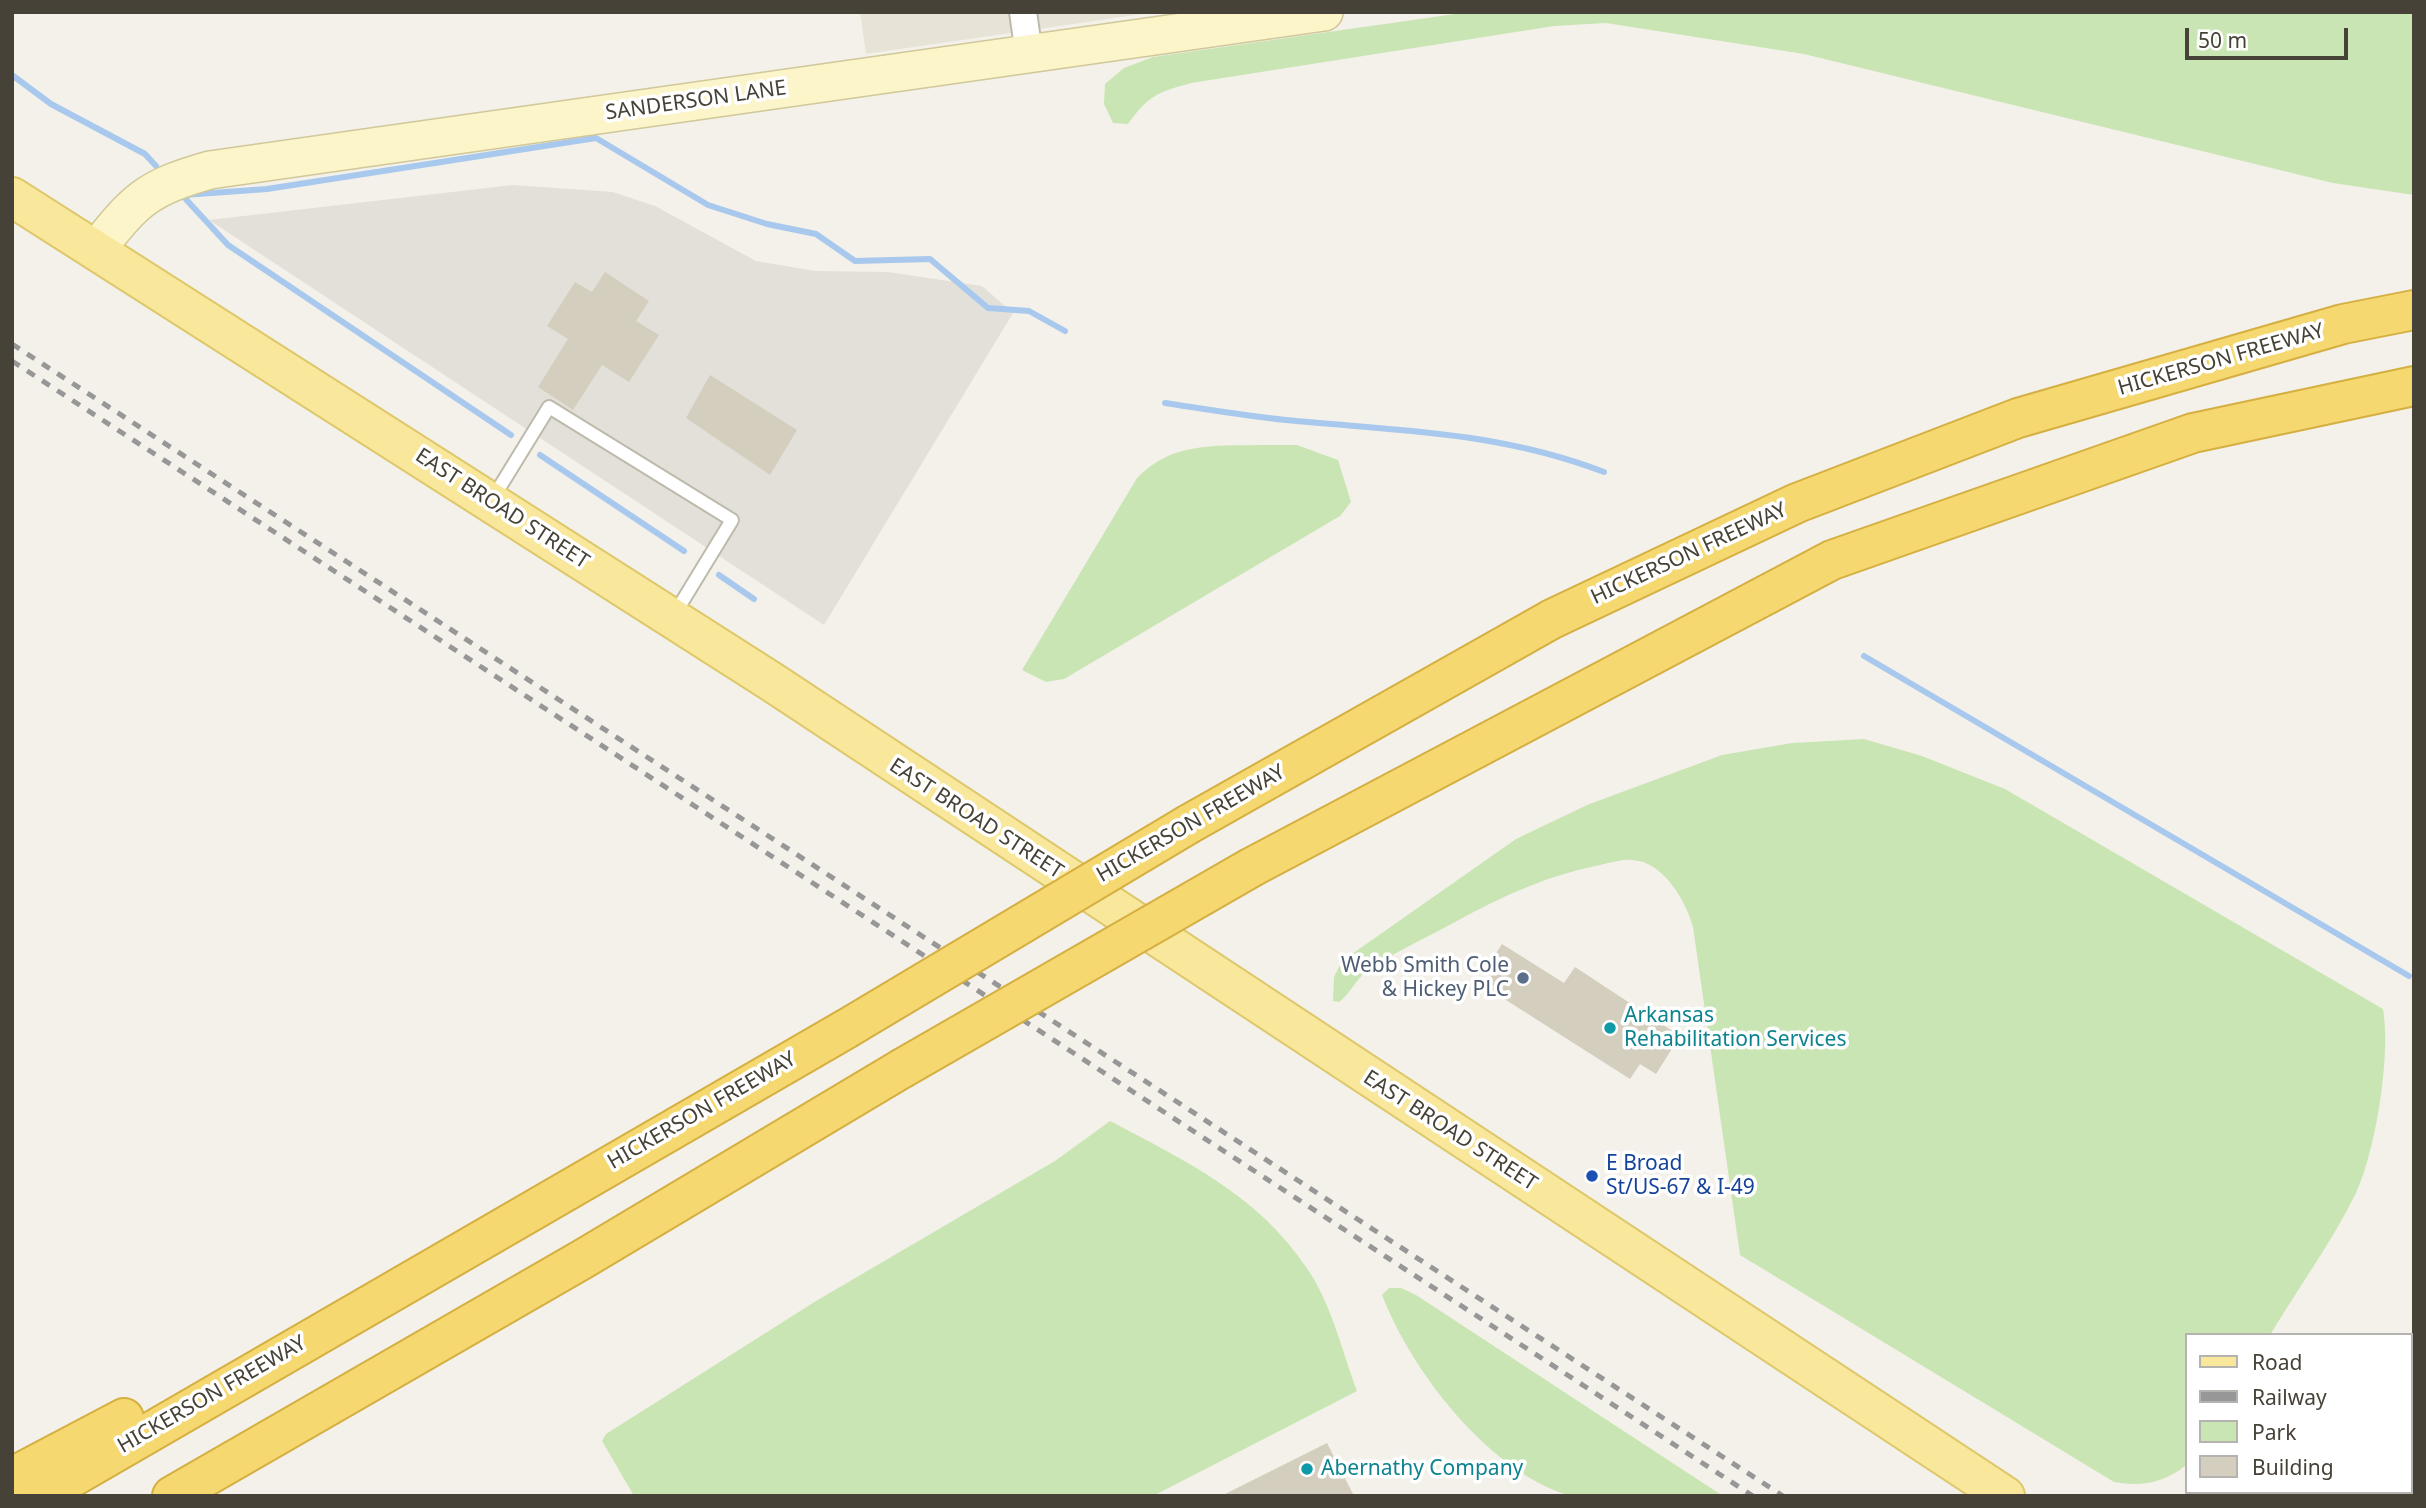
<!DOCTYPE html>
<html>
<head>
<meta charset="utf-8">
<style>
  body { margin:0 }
  #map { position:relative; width:2426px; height:1508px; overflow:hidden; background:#f3f1e9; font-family:"Noto Sans",sans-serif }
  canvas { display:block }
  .frame { position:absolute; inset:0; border:14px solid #474237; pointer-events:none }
  .legend { position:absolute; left:2185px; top:1333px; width:228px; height:161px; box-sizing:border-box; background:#fff; border:2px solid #b5b3af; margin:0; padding:9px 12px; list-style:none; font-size:21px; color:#474237 }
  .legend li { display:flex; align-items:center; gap:14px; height:35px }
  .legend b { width:35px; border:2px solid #b5b3af }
  .scale { position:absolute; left:2185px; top:28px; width:163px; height:32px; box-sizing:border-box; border:4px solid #474237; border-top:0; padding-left:9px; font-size:21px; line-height:24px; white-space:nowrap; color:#474237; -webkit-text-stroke:5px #fff; paint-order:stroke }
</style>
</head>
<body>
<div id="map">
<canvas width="2426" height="1508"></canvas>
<div class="frame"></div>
<ul class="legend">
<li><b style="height:9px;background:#f9e89c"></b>Road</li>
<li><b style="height:9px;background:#979797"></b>Railway</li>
<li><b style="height:19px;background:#cae5b4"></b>Park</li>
<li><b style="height:19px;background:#d4cebe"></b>Building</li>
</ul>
<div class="scale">50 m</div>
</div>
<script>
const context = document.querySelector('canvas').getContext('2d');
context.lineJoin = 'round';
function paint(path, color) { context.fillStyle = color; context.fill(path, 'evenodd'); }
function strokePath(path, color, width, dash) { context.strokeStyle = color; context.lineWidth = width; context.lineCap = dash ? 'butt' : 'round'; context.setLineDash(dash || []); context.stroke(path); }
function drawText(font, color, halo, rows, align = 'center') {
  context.font = font + ' "Noto Sans",sans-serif'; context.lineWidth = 7; context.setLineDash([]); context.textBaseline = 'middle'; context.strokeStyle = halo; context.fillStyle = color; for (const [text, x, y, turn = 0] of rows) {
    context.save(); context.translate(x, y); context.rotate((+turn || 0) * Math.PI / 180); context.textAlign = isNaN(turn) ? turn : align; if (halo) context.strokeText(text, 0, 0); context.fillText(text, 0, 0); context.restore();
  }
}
const residential = new Path2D(`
  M860,12H1156L866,54Z`);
const industrial = new Path2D(`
  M513,185L613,192L655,206L756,261L815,271L888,272L982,286L1013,313L824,625L209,220Z`);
const green = new Path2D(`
  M1469,12H2414V195L2333,183L1804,54L1606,23L1554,26L1191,83C1158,92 1148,96 1128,124L1113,123L1104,104L1105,84L1124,68L1153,57Z
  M1260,445H1297L1338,460L1351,502L1340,516L1064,679L1046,682L1022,670L1137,478C1172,442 1213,446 1260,445Z
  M1864,739L1922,756L2005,789L2383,1009C2391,1055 2376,1150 2356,1193C2332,1242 2298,1288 2270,1335H2186V1465C2165,1483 2140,1487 2114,1482L1740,1255L1693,927C1686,901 1663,861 1632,860C1622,859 1610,863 1600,865C1540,877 1495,900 1442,929C1417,942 1390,955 1367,971C1355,980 1351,993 1339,1002L1333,1001L1334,977L1342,961L1516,839L1587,805L1722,755L1792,743Z
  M1110,1121C1184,1160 1258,1195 1306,1267C1331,1302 1342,1351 1357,1391L1153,1496H634L602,1441L606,1434L816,1301L1055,1161Z
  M1389,1288H1401L1416,1295L1723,1496C1685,1496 1647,1496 1610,1496C1597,1496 1579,1499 1567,1495C1487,1469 1412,1372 1382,1295Z`);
const stream = new Path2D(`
  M12,75L51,104L145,154L156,166
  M182,195L228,245L511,435
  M184,195L267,189L596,138L708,205L767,224L816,234L855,261L930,259L988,308L1029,311L1065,331
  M1165,403C1205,409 1246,416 1286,420C1397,431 1498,431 1604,472
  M540,455L684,551
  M719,575L754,599
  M1864,656L2409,976`);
const building = new Path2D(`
  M605,272L649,301L636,321L659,335L629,382L602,365L573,410L538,387L568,339L547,326L575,282L592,292Z
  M710,375L797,430L770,475L686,418Z
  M1502,944L1564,983L1575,967L1680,1036L1656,1074L1640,1064L1630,1079L1484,986L1493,974L1486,969Z
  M1327,1443L1354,1496H1221Z`);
const lane = new Path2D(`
  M493,498L549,407L732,520L674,615`);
const street = new Path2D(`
  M1023,12L1029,54`);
const secondary = new Path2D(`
  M96,250C136,199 147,188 210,170L1324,12`);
const primary = new Path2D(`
  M12,197L772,682L2005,1496`);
const highway = new Path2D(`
  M1189,824L1552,619L1797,503L2018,418L2343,324L2414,310
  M1252,867L1832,560L2193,433L2414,386
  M12,1477L124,1418
  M40,1496L846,1029
  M172,1496L583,1259L901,1069`);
const rail = new Path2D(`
  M12,344L1783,1496
  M12,361L1753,1496`);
const highwayBridge = new Path2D(`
  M846,1029L1189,824
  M901,1069L1252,867`);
const markers = [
  [1523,978,7,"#5c6f8a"],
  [1610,1028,7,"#0f9aa8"],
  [1592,1176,7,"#1a4fb4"],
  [1307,1469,7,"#0f9aa8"]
];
const streetNames = [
  ["SANDERSON LANE",696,101,-8],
  ["HICKERSON FREEWAY",2221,360,-16],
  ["EAST BROAD STREET",502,509,33],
  ["HICKERSON FREEWAY",1689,554,-25],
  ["EAST BROAD STREET",976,819,33],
  ["HICKERSON FREEWAY",1191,824,-30],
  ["HICKERSON FREEWAY",702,1111,-30],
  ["EAST BROAD STREET",1450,1131,33],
  ["HICKERSON FREEWAY",212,1395,-30]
];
const serviceNames = [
  ["Webb Smith Cole",1509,966],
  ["& Hickey PLC",1509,990]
];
const cultureNames = [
  ["Arkansas",1624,1016],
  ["Rehabilitation Services",1624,1040],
  ["Abernathy Company",1321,1469]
];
const transitNames = [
  ["E Broad",1606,1164],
  ["St/US-67 & I-49",1606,1188]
];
paint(residential, '#e7e4d7');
paint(industrial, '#e3e0da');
paint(green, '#cae5b4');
strokePath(stream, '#a8c9ed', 6);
paint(building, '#d4cebe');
strokePath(lane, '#bebaab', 16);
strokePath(street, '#bebaab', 30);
strokePath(secondary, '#d1c89a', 40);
strokePath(primary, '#dec86c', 42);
strokePath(highway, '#d5af41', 42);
strokePath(lane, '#fff', 12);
strokePath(street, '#fff', 26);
strokePath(secondary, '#fcf5ca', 37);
strokePath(primary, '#f9e89c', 38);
strokePath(highway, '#f6d871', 38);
strokePath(rail, '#979797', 5, [9, 9]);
strokePath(highwayBridge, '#d5af41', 42, []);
strokePath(highwayBridge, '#f6d871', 38);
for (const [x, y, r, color] of markers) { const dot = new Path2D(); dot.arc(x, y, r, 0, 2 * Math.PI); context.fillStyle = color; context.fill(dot); strokePath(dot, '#fff', 2.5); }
drawText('21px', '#474237', '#fff', streetNames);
drawText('21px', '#4e5e75', '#fff', serviceNames, 'right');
drawText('21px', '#0d838f', '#fff', cultureNames, 'left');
drawText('21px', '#164399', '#fff', transitNames, 'left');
</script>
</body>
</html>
